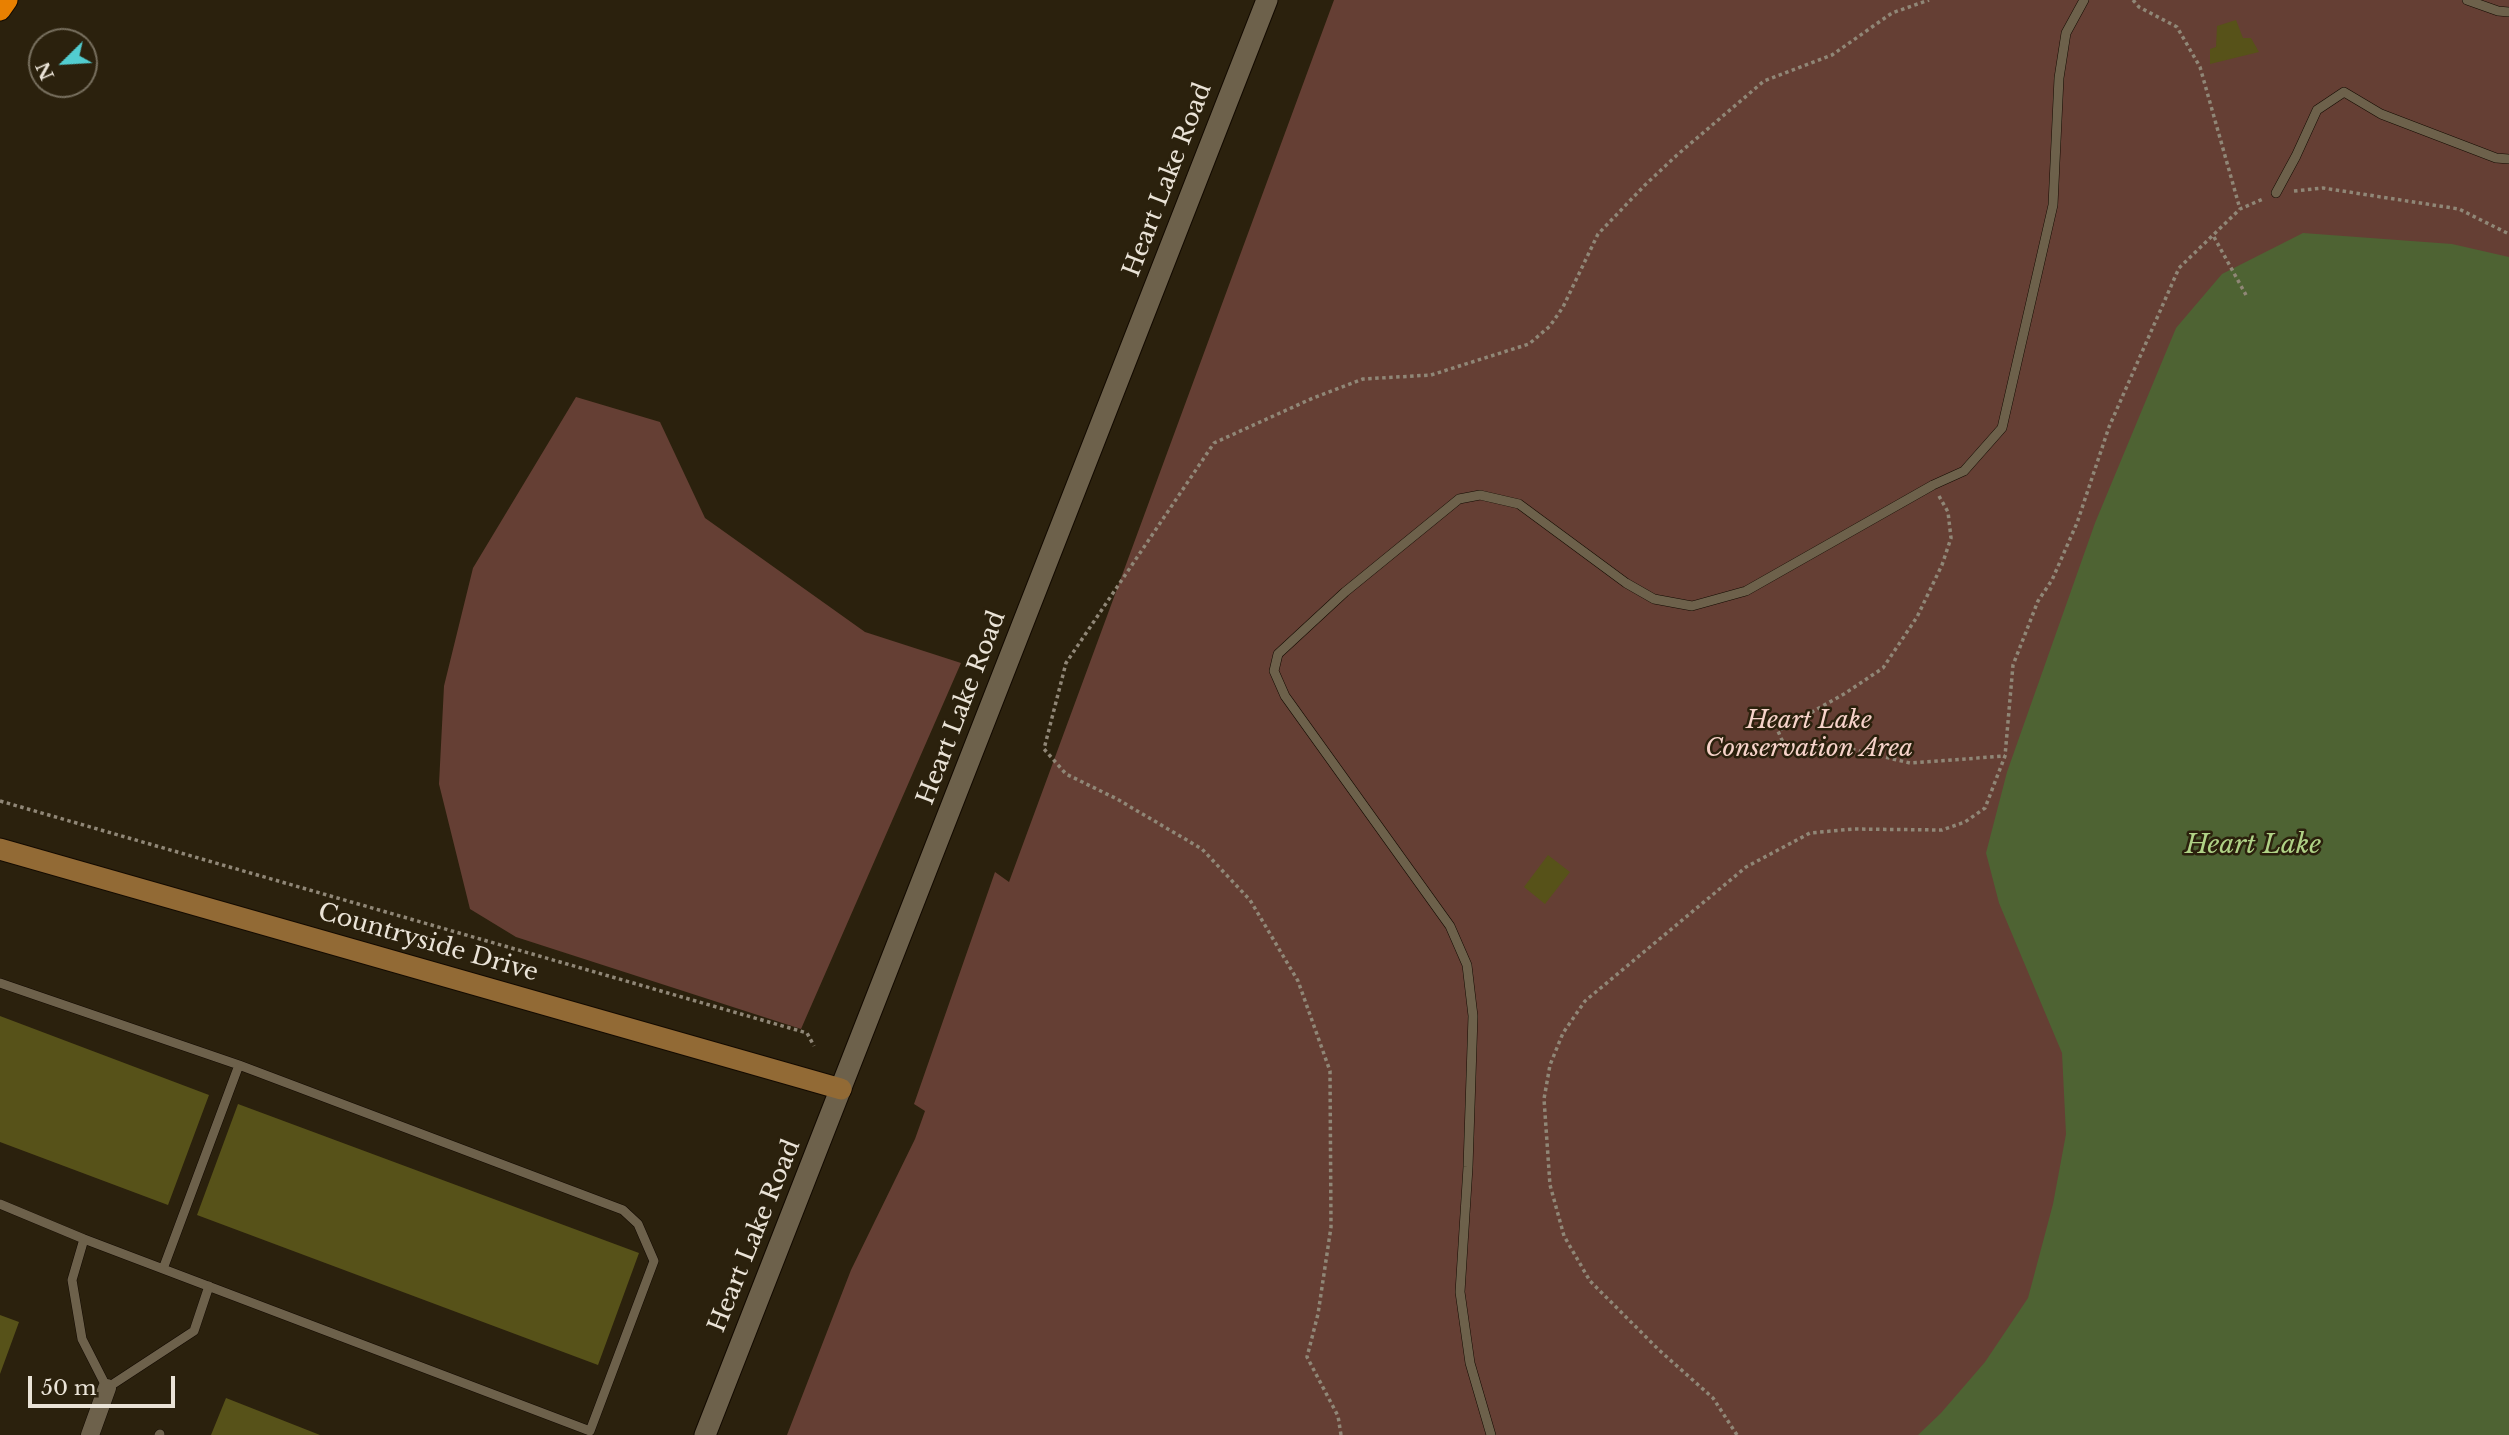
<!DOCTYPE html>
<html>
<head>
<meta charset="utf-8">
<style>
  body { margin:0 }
  #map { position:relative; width:2509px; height:1435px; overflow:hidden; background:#2b210d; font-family:"Libre Baskerville",serif }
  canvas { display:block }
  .north { position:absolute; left:28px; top:28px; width:70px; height:70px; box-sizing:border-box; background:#2b210d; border:2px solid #776f5e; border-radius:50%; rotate:246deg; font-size:19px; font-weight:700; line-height:28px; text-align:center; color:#eae3d7 }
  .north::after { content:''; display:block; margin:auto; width:24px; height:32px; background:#52cdd0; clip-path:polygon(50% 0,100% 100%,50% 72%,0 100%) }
  .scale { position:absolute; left:28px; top:1376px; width:147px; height:32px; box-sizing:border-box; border:4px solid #eae3d7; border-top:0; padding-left:9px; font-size:21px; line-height:24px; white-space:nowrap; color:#eae3d7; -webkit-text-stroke:5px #2b210d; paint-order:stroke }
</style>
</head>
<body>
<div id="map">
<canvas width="2509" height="1435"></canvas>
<div class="north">N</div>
<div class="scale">50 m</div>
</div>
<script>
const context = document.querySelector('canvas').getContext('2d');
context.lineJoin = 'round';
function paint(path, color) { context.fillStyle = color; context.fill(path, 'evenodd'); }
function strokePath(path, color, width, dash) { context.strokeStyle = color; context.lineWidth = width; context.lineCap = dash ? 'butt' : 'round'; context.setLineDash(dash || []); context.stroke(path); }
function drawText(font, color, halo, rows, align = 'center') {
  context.font = font + ' "Libre Baskerville",serif'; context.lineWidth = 5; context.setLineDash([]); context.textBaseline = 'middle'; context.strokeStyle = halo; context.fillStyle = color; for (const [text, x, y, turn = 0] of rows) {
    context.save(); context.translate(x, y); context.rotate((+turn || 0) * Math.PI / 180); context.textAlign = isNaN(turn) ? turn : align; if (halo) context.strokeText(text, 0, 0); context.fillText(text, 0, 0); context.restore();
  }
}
const green = new Path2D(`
  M1334,0H2509V1435H787L851,1270L915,1139L925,1111L914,1104L995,872L1009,882Z
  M576,397L660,422L705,518L865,632L961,663L801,1029L516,937L470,909L439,784L444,686L473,568Z`);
const water = new Path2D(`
  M2303,233L2452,244L2509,257V1435H1918L1941,1413L1985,1362L2028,1298L2053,1204L2066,1134L2062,1053L1999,903L1986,853L2007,772L2095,523L2176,328L2222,274Z`);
const building = new Path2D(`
  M2236,20L2243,38H2251L2259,52L2210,64V49L2216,47L2217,26Z
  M1548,855L1570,872L1545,904L1524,887Z
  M0,1016L209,1095L168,1205L0,1142Z
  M238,1104L639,1253L598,1365L197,1215Z
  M0,1315L19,1322L0,1374Z
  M226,1398L320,1435H211Z`);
const path = new Path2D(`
  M2133,0L2139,7L2177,27L2200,67L2240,209
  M2294,191L2323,188L2459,209L2509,234
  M2214,237L2246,295
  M1939,496L1948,512L1951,538L1942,565L1917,617L1883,668L1844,694L1778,731L1785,747L1851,749L1910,763L2005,756
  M0,801L807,1033L814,1046
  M1341,1435L1338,1416L1307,1357L1318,1314L1331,1227L1330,1071L1298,981L1250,900L1202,849L1117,799L1066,774L1044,749L1066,663L1214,443L1313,398L1363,379L1431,375L1529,344L1550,326L1563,307L1598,234L1645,185L1677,155L1764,81L1832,55L1892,13L1929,0
  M1737,1435L1713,1398L1659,1350L1590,1281L1564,1236L1550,1185L1544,1099L1550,1065L1563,1033L1585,1001L1746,867L1810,833L1853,829L1942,830L1965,822L1985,808L2005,756L2013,665L2038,601L2052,580L2077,523L2109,427L2179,268L2240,209L2263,199`);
const service = new Path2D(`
  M2467,0L2498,11L2509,12
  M2276,193L2296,156L2317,110L2344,92L2381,114L2496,158L2509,159
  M0,983L239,1065L623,1210L638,1224L654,1261L590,1431L84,1239L0,1204
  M84,1239L72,1280L82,1339L107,1388L194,1331L209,1286
  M163,1269L239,1065
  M159,1435L160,1434
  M1491,1435L1470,1363L1460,1292L1468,1167L1473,1016L1467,965L1450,926L1285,696L1274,671L1278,654L1345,592L1459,499L1480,495L1519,504L1626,583L1654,599L1692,606L1746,591L1933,485L1964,471L2002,428L2053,205L2059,78L2066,33L2084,0`);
const minor = new Path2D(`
  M90,1435L107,1388`);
const tertiary = new Path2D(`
  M705,1435L1267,0`);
const secondary = new Path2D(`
  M0,849L841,1089`);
const motorway = new Path2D(`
  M0,10L7,0`);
const streetNames = [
  ["Heart Lake Road",1168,180,-69],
  ["Heart Lake Road",962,708,-69],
  ["Countryside Drive",428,943,16],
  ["Heart Lake Road",755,1236,-68]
];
const parkNames = [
  ["Heart Lake",1809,721],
  ["Conservation Area",1809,749]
];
const waterNames = [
  ["Heart Lake",2253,846]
];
paint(green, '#653f34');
paint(water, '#4e6333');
paint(building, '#575219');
strokePath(service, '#130a00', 10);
strokePath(minor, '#130a00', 19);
strokePath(tertiary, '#130a00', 23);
strokePath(secondary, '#130a00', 23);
strokePath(motorway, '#130a00', 23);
strokePath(path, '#908777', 3.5, [3.5, 3.5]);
strokePath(service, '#6d614b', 9);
strokePath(minor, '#6d614b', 18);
strokePath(tertiary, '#6d614b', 21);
strokePath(secondary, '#926a35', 21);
strokePath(motorway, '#e88001', 21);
drawText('24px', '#eae3d7', '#2b210d', streetNames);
drawText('italic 24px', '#f7d3ca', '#2b210d', parkNames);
drawText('italic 26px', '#b0d286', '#2b210d', waterNames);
</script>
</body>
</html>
